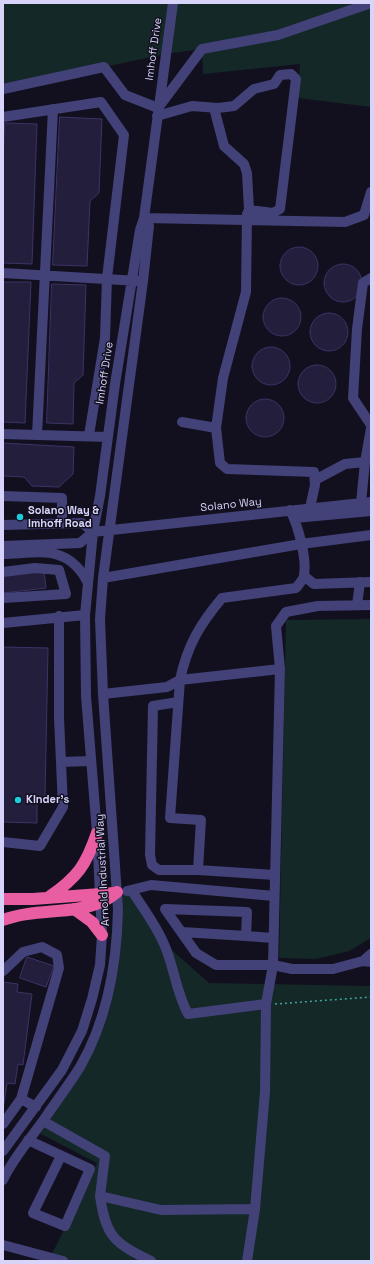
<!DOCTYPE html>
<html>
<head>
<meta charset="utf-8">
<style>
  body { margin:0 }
  #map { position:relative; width:374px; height:1264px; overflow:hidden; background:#12101f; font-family:"Space Grotesk",sans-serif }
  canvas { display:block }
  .frame { position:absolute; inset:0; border:4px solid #d7d3f9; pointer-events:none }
</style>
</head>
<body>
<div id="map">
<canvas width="374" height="1264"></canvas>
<div class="frame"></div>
</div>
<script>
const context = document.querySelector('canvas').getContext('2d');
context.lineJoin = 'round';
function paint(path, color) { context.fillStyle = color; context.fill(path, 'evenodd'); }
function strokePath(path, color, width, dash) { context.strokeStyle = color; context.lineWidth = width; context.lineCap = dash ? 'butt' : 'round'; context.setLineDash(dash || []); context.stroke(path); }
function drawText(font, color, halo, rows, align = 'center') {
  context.font = font + ' "Space Grotesk",sans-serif'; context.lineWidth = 3; context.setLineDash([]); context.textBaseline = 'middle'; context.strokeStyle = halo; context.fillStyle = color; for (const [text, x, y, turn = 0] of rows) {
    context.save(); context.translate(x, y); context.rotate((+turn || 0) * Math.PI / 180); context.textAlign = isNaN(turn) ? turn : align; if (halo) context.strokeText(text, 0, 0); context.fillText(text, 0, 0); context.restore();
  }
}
const green = new Path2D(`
  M3,3H371V107L298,98L300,64L203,74L202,49L165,54L3,89Z
  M371,619V938L349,951L316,959L279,958L286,620Z
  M132,891L164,943L209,983L371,986V1261H63L50,1258L97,1163L35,1131L80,1066L111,983L117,892Z`);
const building = new Path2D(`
  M60,117L102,119L99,193L90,201L87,266L53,265Z
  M5,123L37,124L32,264L3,263V165Z
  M280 266a19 19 0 1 1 38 0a19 19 0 1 1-38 0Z
  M324 283a19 19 0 1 1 38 0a19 19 0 1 1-38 0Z
  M3,282H31L25,423L3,422Z
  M52,284L86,285L83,375L74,383L73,424L47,423Z
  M263 317a19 19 0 1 1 38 0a19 19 0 1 1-38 0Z
  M310 332a19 19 0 1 1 38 0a19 19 0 1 1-38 0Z
  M252 366a19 19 0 1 1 38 0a19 19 0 1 1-38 0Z
  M298 384a19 19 0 1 1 38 0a19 19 0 1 1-38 0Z
  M246 418a19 19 0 1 1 38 0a19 19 0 1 1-38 0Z
  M3,443L74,447L73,474L59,487L32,486L24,477L3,476Z
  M44,571L46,588L3,593V576Z
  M3,647L48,648L45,798H37V823L3,822Z
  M27,957L54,966L46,987L20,978Z
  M3,982L18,984L17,992L32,994L23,1065L18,1064L15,1084L7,1083L3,1110Z`);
const path = new Path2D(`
  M275,1004L371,997`);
const minor = new Path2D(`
  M3,89L104,67L125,95L158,108L202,49L278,35L371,3
  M214,108L224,146L244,164L247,173L249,210
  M157,116L192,106L218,108L234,106L254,89L274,84L280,75L291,74L296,79L280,209L273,213L249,210L247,214L246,292L223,378L216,428
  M3,117L101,102L124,135L107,278L105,338L89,435
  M144,218L345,222L364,215L371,192
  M3,273L139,281
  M371,278L363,283L357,329L353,398L371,425
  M182,422L216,428L220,463L227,469L314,472L315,485L310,508
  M3,434L108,437
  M37,435L53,109
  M365,462L371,428
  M315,480L345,464L365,462L361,503
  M3,496L62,498V523
  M295,518L371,511
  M3,525L82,523L93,532
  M3,546L80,543L93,532L371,502
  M3,554C39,553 67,544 87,581
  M3,572L35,568L59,570L66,594L3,598
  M304,576L314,584L371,582
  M103,578L301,544L371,535
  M357,605L360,582
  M3,623L85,615
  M103,694L167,687L180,680C187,646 200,624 222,598L296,588C299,584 304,579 304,575C307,558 298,525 290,510
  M178,702L153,706L150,855L152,865L159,870H198
  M61,762L91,761
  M3,842L40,846L63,807L59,718V616
  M275,875L198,870L201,820L170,818L180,680L280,669
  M127,891L151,885L274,896
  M132,891C143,908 156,925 164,944C174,966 176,992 188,1014L266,1004
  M182,932L246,936
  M273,938L246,936L247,912L165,909L196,953L216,965H273L292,969H333L363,961
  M371,954L363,961L371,962
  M3,971L23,952L42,947L57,955L59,968L21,1099L36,1107
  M43,1121L105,1156L100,1196L161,1210L255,1209L265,1092L266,1004L273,965L280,669L276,626L286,612L318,606L371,605
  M3,1124L21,1099
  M28,1140L90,1169L65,1226L33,1213L61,1156
  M3,1151L62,1070L82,1031L92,999L100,965L102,935L97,833L86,696L85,615L93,532L100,496L115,384L140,230L144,218L173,3
  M3,1180C14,1156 33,1136 47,1115C58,1099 70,1083 80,1067C107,1020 117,962 118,909L103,694L100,619L103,578L143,281L149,226L144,218
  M100,1196C106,1238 115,1243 151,1261
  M3,1245L63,1261
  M247,1261L255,1209`);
const highway = new Path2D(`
  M49,897C78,877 86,865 97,833
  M3,899H33L114,893
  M74,909L92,922L102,935
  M3,920C34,908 72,915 101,902C107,900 112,896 117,892`);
const markers = [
  [20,517,4,"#1ecadb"],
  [18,800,4,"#1ecadb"]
];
const streetNames = [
  ["Imhoff Drive",154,49,-82],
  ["Imhoff Drive",105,373,-81],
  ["Solano Way",231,505,-6],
  ["Arnold Industrial Way",103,870,-93]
];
const poiNames = [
  ["Solano Way &",28,511],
  ["Imhoff Road",28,524],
  ["Kinder's",26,800]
];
paint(green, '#132827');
paint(building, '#241e3d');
strokePath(building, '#3d3366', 1);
strokePath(path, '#3ea39c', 1.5, [2, 3]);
strokePath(minor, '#424178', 10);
strokePath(highway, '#e95ea2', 12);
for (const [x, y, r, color] of markers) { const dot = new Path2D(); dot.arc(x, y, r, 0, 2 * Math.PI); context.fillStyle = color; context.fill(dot); strokePath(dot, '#12101f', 1.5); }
drawText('11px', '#d7d3f9', '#12101f', streetNames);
drawText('bold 11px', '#d7d3f9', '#12101f', poiNames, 'left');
</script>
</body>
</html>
